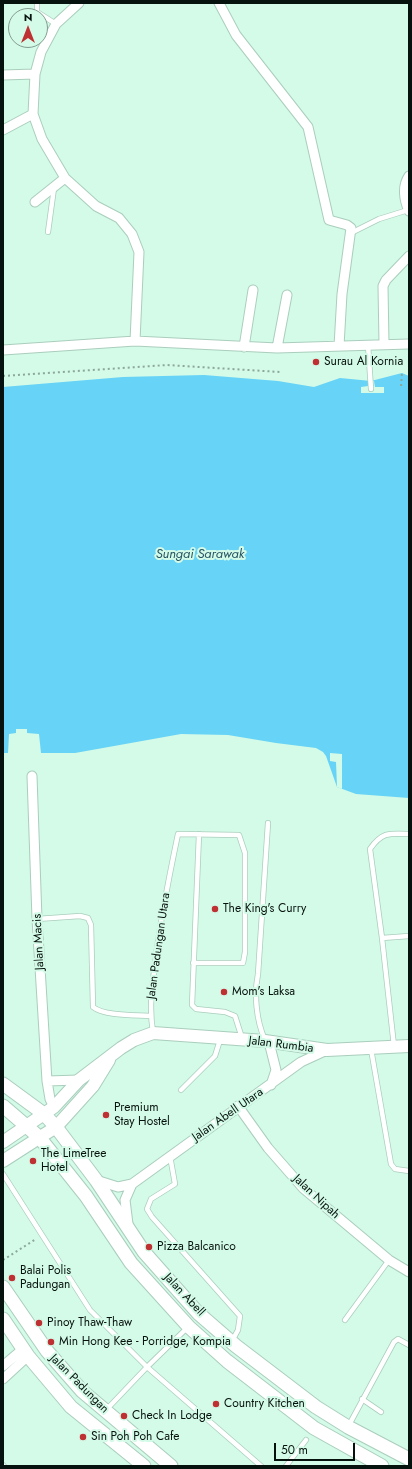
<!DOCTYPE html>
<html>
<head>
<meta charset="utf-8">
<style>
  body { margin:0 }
  #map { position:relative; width:412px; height:1469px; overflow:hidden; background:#d4fae8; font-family:Jost,sans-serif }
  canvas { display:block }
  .frame { position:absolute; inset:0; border:4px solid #06120d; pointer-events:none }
  .north { position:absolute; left:8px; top:8px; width:40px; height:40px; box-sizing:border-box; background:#d4fae8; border:1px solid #829d90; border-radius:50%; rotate:0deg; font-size:11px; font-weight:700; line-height:16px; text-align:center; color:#06120d }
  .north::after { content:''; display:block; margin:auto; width:14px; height:18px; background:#bf3033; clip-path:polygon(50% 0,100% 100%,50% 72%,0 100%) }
  .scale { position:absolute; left:274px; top:1443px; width:81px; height:18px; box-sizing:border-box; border:2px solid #06120d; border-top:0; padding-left:5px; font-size:12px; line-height:14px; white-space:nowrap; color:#06120d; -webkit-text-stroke:3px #d4fae8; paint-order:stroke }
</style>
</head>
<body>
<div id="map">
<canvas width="412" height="1469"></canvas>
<div class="frame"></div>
<div class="north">N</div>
<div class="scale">50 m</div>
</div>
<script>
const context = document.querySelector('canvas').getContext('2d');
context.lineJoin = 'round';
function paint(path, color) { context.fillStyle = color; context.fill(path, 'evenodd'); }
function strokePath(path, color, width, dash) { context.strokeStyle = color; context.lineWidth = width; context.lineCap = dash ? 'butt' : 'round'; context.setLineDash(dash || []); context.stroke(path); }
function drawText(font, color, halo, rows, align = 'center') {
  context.font = font + ' Jost,sans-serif'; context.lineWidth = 4; context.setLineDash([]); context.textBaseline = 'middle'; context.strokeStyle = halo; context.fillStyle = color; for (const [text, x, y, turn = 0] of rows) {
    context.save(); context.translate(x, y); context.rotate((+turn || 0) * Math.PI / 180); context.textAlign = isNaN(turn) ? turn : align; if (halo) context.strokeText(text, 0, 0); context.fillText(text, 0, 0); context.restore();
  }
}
const water = new Path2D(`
  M402,373L409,376V798L356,794L337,787L326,756L323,752L316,748L276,743L228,735L181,734L75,753H3V387L123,377L204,375L278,381L314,387L340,378L371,381Z`);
const pier = new Path2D(`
  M368,381H374L375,387H384V393H361V387L368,386Z
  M16,729H27V733L39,734L41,753H8L9,734L16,733Z
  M330,753L342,754V789L337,787L336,762L330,761Z`);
const path = new Path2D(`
  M3,376L167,365L280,372
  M401,386L402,373
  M3,1260L36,1239`);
const service = new Path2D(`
  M37,3V12L56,24
  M48,232L54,188
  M351,233L379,219L408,210
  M368,345L371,389
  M199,834L192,1005L196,1009L225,1012L235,1016L242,1038
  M37,919L80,916L88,918L91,925L93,1007C104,1016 135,1015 150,1016
  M382,938L409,936
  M153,1032C149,1009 152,987 155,964C160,920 169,877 178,834L239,835L245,853V952L243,963H193
  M265,1040C256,1020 254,994 258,974L268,823
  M394,1046L382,938L370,849C382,832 389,833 409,834
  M371,1049L391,1164L395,1169L409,1171
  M181,1090L215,1056L220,1040
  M170,1156L175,1184L151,1199L147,1209L152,1217L240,1316L238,1330L232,1341
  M3,1174L90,1310L147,1367L261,1466
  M345,1320L389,1260
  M362,1399L381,1412
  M107,1409L147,1367L187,1328
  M349,1425L394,1342L398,1339L409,1345
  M3,1465L4,1466
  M286,1466L306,1440`);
const minor = new Path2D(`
  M79,3L56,24L41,52L35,74L33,114L42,139L65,178L96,206L119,218L132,234L139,252L135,341
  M219,3L236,35L308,127L329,220L347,225L351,228L342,294L339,346
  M3,75L35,74
  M3,130L33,114
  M409,176C402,186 404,200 409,211
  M35,202L65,178
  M384,344L383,286L386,280L409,256
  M244,347L253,290
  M277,348L287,295
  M3,350L135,341L277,348L409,344
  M32,776L37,919L47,1081L50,1099L54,1107
  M269,1042L276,1070L271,1085
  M47,1081L79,1080
  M238,1106L268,1148L303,1188L389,1260L409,1272
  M96,1180L118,1187L132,1184L301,1062L327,1050
  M128,1224L125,1200L132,1184
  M3,1366L23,1349
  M3,1379L28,1356`);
const tertiary = new Path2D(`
  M3,1142L54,1107L79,1080L121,1048L134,1040L153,1033L265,1041L327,1050L409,1046
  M3,1161L56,1127L93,1086L109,1060`);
const secondary = new Path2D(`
  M3,1084L44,1114L56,1127L96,1180L144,1252L198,1313L236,1346L316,1407L348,1427L409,1459
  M3,1106L39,1137L86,1196L131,1263L189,1327L227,1361L314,1428L382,1466
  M3,1287L47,1351L82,1391L171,1466
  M3,1319L28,1356L71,1407L144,1466`);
const markers = [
  [316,362,4,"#bf3033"],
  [215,909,4,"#bf3033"],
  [224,992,4,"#bf3033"],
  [106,1115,4,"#bf3033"],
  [33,1161,4,"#bf3033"],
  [149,1247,4,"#bf3033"],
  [12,1278,4,"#bf3033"],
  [39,1323,4,"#bf3033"],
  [51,1342,4,"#bf3033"],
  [216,1404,4,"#bf3033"],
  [124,1416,4,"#bf3033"],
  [83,1437,4,"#bf3033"]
];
const poiNames = [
  ["Surau Al Kornia",324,362],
  ["The King's Curry",223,909],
  ["Mom's Laksa",232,992],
  ["Premium",114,1108],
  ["Stay Hostel",114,1122],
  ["The LimeTree",41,1154],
  ["Hotel",41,1168],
  ["Pizza Balcanico",157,1247],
  ["Balai Polis",20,1271],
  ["Padungan",20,1285],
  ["Pinoy Thaw-Thaw",47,1323],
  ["Min Hong Kee - Porridge, Kompia",59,1342],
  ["Country Kitchen",224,1404],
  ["Check In Lodge",132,1416],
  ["Sin Poh Poh Cafe",91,1437]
];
const streetNames = [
  ["Jalan Macis",39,942,-93],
  ["Jalan Padungan Utara",159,946,-82],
  ["Jalan Rumbia",281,1045,7],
  ["Jalan Abell Utara",228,1115,-35],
  ["Jalan Nipah",316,1197,43],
  ["Jalan Abell",184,1295,47],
  ["Jalan Padungan",79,1384,45]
];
const waterNames = [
  ["Sungai Sarawak",200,555]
];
paint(water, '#66d3f7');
paint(pier, '#d4fae8');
strokePath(service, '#aacebd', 6);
strokePath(minor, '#aacebd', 11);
strokePath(tertiary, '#aacebd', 14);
strokePath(secondary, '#aacebd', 15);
strokePath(path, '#8ca89b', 2, [2, 3]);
strokePath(service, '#fff', 4.5);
strokePath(minor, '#fff', 9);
strokePath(tertiary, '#fff', 12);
strokePath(secondary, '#fff', 13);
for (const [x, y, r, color] of markers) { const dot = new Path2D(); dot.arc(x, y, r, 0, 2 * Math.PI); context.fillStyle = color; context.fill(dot); strokePath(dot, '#d4fae8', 1.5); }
drawText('12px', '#06120d', '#d4fae8', poiNames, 'left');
drawText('12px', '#06120d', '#d4fae8', streetNames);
drawText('italic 13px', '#265464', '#d4fae8', waterNames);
</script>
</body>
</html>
